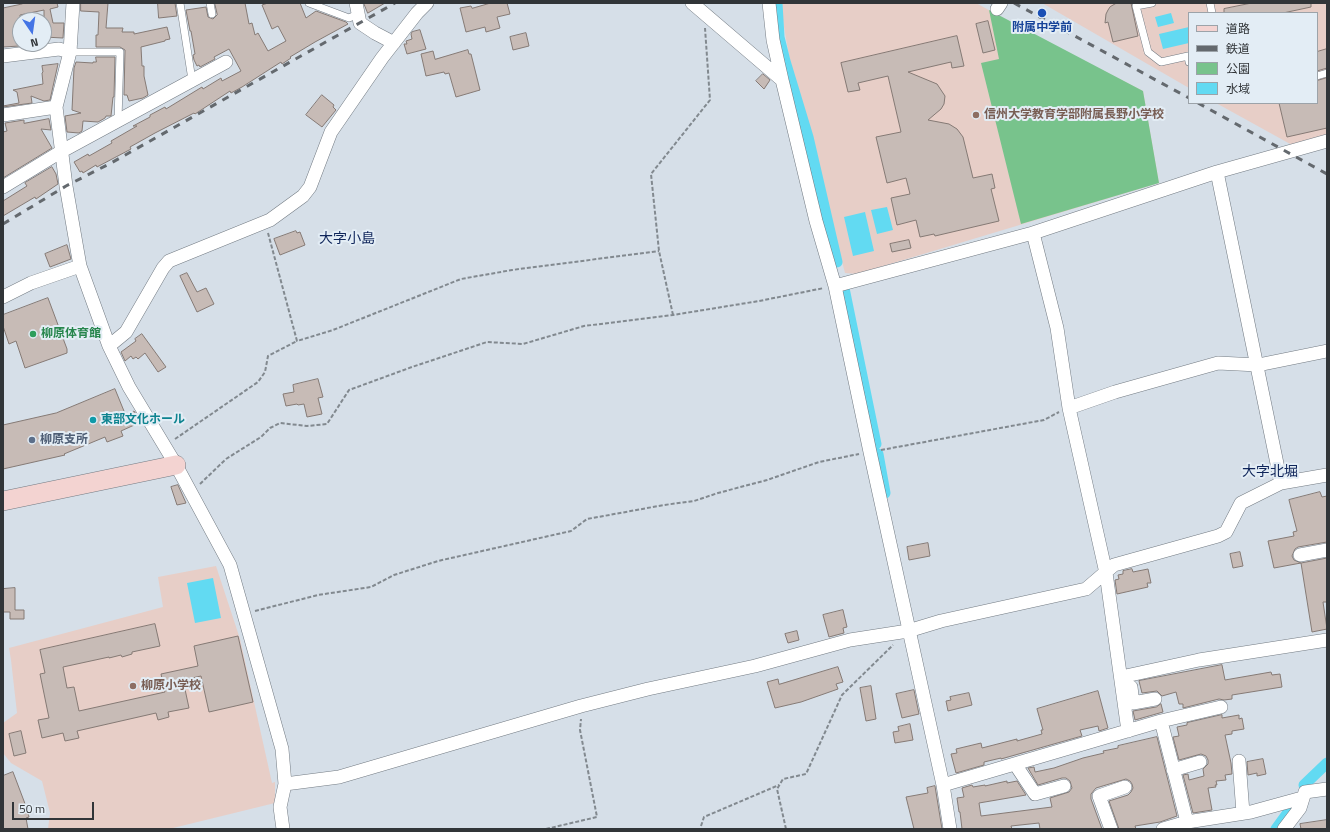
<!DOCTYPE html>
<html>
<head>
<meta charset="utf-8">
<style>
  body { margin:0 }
  #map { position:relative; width:1330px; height:832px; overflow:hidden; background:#d6dfe8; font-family:"Titillium Web","Noto Sans JP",sans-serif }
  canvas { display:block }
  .frame { position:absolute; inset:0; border:4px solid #313538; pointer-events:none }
  .legend { position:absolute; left:1188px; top:12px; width:130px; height:92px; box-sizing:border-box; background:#e3edf5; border:1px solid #9ca3a9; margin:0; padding:5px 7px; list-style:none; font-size:12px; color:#313538 }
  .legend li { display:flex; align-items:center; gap:8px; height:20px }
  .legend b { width:20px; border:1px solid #9ca3a9 }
  .north { position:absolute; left:12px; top:12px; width:40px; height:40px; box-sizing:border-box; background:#e3edf5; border:1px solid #9ca3a9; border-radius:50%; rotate:167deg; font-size:11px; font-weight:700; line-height:16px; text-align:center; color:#313538 }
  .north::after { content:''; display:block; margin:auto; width:14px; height:18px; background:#4474e5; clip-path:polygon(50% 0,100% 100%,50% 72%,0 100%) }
  .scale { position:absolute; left:12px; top:802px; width:82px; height:18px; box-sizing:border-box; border:2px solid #313538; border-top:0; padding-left:5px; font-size:12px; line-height:14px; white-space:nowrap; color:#313538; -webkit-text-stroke:3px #e3edf5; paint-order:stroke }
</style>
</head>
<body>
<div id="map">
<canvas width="1330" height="832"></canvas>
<div class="frame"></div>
<ul class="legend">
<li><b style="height:5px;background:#f3d3d1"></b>道路</li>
<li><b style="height:5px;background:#64696e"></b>鉄道</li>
<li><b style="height:11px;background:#78c38c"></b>公園</li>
<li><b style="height:11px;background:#62daf2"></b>水域</li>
</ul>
<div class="north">N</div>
<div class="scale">50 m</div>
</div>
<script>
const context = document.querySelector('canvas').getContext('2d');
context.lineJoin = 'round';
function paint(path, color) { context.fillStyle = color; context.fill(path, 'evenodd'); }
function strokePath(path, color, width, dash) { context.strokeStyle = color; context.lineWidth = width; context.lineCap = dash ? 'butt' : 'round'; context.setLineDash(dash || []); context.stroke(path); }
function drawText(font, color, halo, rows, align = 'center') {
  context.font = font + ' "Titillium Web","Noto Sans JP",sans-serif'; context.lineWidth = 4; context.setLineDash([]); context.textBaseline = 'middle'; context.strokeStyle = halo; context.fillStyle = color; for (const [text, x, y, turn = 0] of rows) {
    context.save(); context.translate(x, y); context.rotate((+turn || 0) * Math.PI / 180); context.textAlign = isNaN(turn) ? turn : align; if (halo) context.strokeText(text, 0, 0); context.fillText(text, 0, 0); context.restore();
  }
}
const education = new Path2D(`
  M780,3H976L1036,36L1143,91L1159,183L857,274L845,273L789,56Z
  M1042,3H1327V136L1292,145L1216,103H1317V13H1189V88Z
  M216,566L240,639L272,783L275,782V803L169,829H48L50,813L42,781L11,763L3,753V723L17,713L11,660L9,648L163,607L158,577Z`);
const green = new Path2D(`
  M989,10L1143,91L1159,183L1021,224L981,63L999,59Z`);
const water = new Path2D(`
  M1171,13L1174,23L1158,27L1155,17Z
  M1189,27V43L1163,49L1159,34Z
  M887,207L893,230L877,234L871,210Z
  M865,212L874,251L853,256L844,217Z
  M213,578L221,618L195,623L187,583Z`);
const canal = new Path2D(`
  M777,3L779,37L785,61L808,137L837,262
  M844,288L876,444
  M878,454L885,493
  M1304,785L1327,763
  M1276,829L1292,807`);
const building = new Path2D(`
  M22,3H57L58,7L50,9L53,23H64L63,38L44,37V10L20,15V46L3,47V8L22,4Z
  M81,3H108L106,28H123L122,32H134V34L167,27L170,39L165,40V41L141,47L142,66H144V76L148,95L143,98L129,101L127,95H124L125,50L120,47H96V35H98L99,12L81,11Z
  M158,3H175L177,16L159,18Z
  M215,3H245L249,24L252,23L255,35L258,33L268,51L286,41L278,26L272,29L262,5L268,3H300L306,18L316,11L346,22L348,24L315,42L290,57L291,58L282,64L281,62L242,87L231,93L230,91L195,114L194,113L155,133L130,147L131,149L97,167L96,165L83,173L82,171L80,172L74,162L88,154L89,156L112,143L111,141L137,126H133L150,117V115L165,107L166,109L202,87L203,89L221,78L222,81L241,71L229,49L214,57L215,59L200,67L199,65L197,66L194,60L193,55L195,54L191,31H190L186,10L206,7L208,17L213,19L217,15Z
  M364,3H385L368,13Z
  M491,3H507L510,14L497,17L500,28L486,32L485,27L466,32L460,8L471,6L472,8Z
  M1117,3H1131L1138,36L1113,42L1108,22L1105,23L1106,14L1108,10L1110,7Z
  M1252,3H1311V7L1283,13H1224V9Z
  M988,21L995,50L983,53L976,24Z
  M420,30L426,49L407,54L404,44H407L406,41L412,39L411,34L412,32Z
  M526,33L529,46L513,50L510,37Z
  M957,36L964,66L952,68L951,62L908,72L937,84L945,96L944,104L941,109L928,120L949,124L957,129L963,137L973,178L992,174L995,188L991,189L999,221L935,236L934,234L920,237L916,220L897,225L891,198L910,194L906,178L887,183L876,137L901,132L888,76L858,83L860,90L848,92L841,63Z
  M1327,49V68L1317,71V52Z
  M468,50L469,54H471L480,90L456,97L449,73L445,74L444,72L426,76L421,54L433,51L435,59Z
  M96,57H115L114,97H113L111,116H106L105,118L98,122L83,121L82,131L79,133L67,132L65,116L81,113L72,110L74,68L76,62L93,63V62H96Z
  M58,64L50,100L44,101L31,96L32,103L3,107V106L19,103L17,92L13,90L43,84L42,73L43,72L42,66Z
  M763,74L770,80L764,89L756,81Z
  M1327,78V128L1287,137L1279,103H1317V81Z
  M322,95L334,105L333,107L336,110L322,127L306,115Z
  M49,119L51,130L41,129L52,148L3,178V132L7,131L5,123L24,120V123Z
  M52,167L56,174L58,184L36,199L35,197L3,216V201L27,186L25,183Z
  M296,231L297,233L300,232L305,245L280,255L274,239Z
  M909,240L911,248L892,252L890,244Z
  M67,245L71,259L50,267L45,254Z
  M187,273L197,292L206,288L214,304L197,312L180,276Z
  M48,298L67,349V353L25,368L16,341L9,344L3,326V315Z
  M142,334L166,367L158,372L145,353L138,359L136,357L133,359L131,356L125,361L121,352L136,341L135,339Z
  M318,379L323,397L318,398L322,414L307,417L304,404L298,405L297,404L286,406L283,394L294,392L293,385Z
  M115,389L126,416L134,411L141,422L121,431L123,436L107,442L105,437L64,454L65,455L3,469V425L56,413Z
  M178,485L186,503L177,505L171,487Z
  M1320,492L1322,497L1327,496V542L1298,547L1295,549L1292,556L1294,560L1301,563L1327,558V602H1323L1327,629L1312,632L1301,563L1274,568L1268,541L1294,536L1293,532L1297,531L1289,500Z
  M928,543L930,556L909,560L907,547Z
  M1240,552L1243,566L1233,568L1230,554Z
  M1132,569L1133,572L1148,569L1151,583H1147L1148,587L1117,594L1115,580L1119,579L1118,575L1123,574V571Z
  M15,588V610H24V619H10V612H3V589Z
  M843,610L847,627L843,628L844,633L829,637L823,615Z
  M155,624L160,646L132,652V654L122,657L121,655L109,658V657L63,667L67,688L74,687L79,711L165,692L161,674L198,666L194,646L238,636L253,702L209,712L201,676L183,680L189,708L168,712L169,717L158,720L156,713L77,731L79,738L65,741L63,733L42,738L38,720L49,718L40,674L45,673L40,650Z
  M797,631L799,640L788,643L785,634Z
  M1222,665L1225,680L1271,672L1272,675L1280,674L1282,687L1232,695V699L1224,700L1219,699L1183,708V704H1179L1176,692L1162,696L1157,691L1142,693L1139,681Z
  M838,667L843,682L836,684L838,689L801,702L775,708L767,682L778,679L779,684Z
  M871,686L876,719L866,721L860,688Z
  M914,690L919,714L902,718L896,694Z
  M1098,691L1108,728L1099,731L1098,726L1080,730L1082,736L1001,759V758L984,762V765L956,773L951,754L957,753L956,749L981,743L982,748L1017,739V741L1042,734L1041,730H1043L1037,709Z
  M969,693L972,705L948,711L946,701L951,700L950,697Z
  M1161,704L1163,712L1135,720L1133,711L1156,707Z
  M1222,715V718L1239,715V719L1242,718L1244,729L1232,731V734L1225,735L1231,763L1232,774L1225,775L1226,780L1216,781L1217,785H1215L1216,787L1208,788L1212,810L1193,813L1183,775L1188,774L1189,780L1204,776L1203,769L1208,764V760L1206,756L1201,754L1179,760L1173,737L1179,736L1177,727L1187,725V723Z
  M910,724L913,740L895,743L893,732L899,731L898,727Z
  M21,731L26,753L14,756L9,734Z
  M1157,737L1177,816L1160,822L1135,826L1136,829H1119L1109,801L1128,795L1131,792L1133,788L1132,784L1130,781L1126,779L1096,788L1091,794V799L1102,829H1040L1039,823L1011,826L1012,829H962L960,812H959L957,798L964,797L962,788L972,785L973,787L985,785V786L1007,781V783L1017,781L1026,795L979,803L981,816L1052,807L1050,798L1069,792L1072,788L1070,781L1066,778H1062L1038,785L1028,768L1034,767L1035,772L1054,768L1083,758L1104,753L1103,751L1118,748V746Z
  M1263,759L1266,774L1257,776V773L1248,775L1247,762Z
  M13,772L27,809L29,817L26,818L28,829H3V776Z
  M935,786L942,829H914L906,797L928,793L927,788Z
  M1327,820V829H1301L1300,824Z`);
const path = new Path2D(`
  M268,233L297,341L333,330L461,279L512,270L659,251
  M673,315L659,251L651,174L710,100L705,28
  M175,439L258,382L265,372L268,356L297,341
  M881,450L1044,420L1059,412
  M200,484L226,459L261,437L270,428L280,423L307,426L327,424L349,390L412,367L487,342L523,344L584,326L673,315L759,301L824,288
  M255,611L318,595L371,587L394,575L438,561L571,531L587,519L664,505L694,501L718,493L767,480L819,462L859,454
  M701,826L704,817L779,785
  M546,829L597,817L580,730L581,719
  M786,829L777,789L783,779L806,774L842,695L893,645`);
const lane = new Path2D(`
  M180,3L192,80
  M210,3L212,14
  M309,3L349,18L358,14
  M1152,3L1136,6L1148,52L1161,62L1188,56L1189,62
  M1210,3L1212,13
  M70,52H120L118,121
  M1317,76L1327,73`);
const street = new Path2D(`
  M73,3L70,52L56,107L66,186L80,266L109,346L129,387L176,465L230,565L282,749L285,784L280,807L283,829
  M356,3L360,23L375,33L394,43
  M692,3L782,80L784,88L816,221L835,286L870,452L943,785L950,829
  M769,3L773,40L782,80
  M997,9L1001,3
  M3,56L59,49L70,52
  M3,115L56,107
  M1217,172L1281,483
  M3,187L62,151L226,62
  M1033,233L1057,328L1069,408L1106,573L1128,731
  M835,286L1033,233L1217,172L1327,141
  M3,297L31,283L80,266
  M109,346L126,332L163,268L169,261L270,220L303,196L310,187L331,132L382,58L417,13L427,3
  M1069,408L1115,392L1218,363L1258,365L1327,351
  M1300,555L1327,550
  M1121,677L1199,660L1327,640
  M1131,687L1133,703L1155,699
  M1161,721L1221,707
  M1239,761L1243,813
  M1015,764L1035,794L1064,786
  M1173,770L1200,762
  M285,784L339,777L581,706L648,689L755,666L850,640L908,631L941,621L1086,589L1114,565L1218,536L1226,532L1241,503L1281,483L1327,475
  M943,785L1161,721L1187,822
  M1111,829L1099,796L1125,787
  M1163,829L1187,822L1251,812L1302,798
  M1284,829L1300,808L1305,792L1327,789`);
const secondary = new Path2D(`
  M3,501L176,465`);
const rail = new Path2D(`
  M1014,3L1189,98
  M1198,103L1327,174
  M3,224L66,186L111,163L395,3`);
const markers = [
  [1042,13,5,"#1a4fb4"],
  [976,115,4,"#8d6e63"],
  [33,334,4,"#2e9e5b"],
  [93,420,4,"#0f9aa8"],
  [32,440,4,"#5c6f8a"],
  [133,686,4,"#8d6e63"]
];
const transitNames = [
  ["附属中学前",1042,28]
];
const educationNames = [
  ["信州大学教育学部附属長野小学校",984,115],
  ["柳原小学校",141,686]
];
const leisureNames = [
  ["柳原体育館",41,334]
];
const cultureNames = [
  ["東部文化ホール",101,420]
];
const serviceNames = [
  ["柳原支所",40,440]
];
const quarterNames = [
  ["大字小島",347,240],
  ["大字北堀",1270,473]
];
paint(education, '#e7cec7');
paint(green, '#78c38c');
paint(water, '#62daf2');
strokePath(canal, '#62daf2', 11);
paint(building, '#c7bbb6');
strokePath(building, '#857a75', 1);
strokePath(lane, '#737b83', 8);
strokePath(street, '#737b83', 14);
strokePath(secondary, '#737b83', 20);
strokePath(path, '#82898f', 2, [4, 2]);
strokePath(lane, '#fff', 7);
strokePath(street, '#fff', 13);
strokePath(secondary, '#f3d3d1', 19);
strokePath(rail, '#64696e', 3, [7, 7]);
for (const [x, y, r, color] of markers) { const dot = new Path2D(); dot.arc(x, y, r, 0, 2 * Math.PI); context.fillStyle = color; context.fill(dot); strokePath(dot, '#e3edf5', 1.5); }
drawText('bold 12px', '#164399', '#e3edf5', transitNames);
drawText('bold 12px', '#785e54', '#e3edf5', educationNames, 'left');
drawText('bold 12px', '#27864d', '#e3edf5', leisureNames, 'left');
drawText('bold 12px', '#0d838f', '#e3edf5', cultureNames, 'left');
drawText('bold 12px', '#4e5e75', '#e3edf5', serviceNames, 'left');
drawText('14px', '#0f255a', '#e3edf5', quarterNames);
</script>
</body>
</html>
